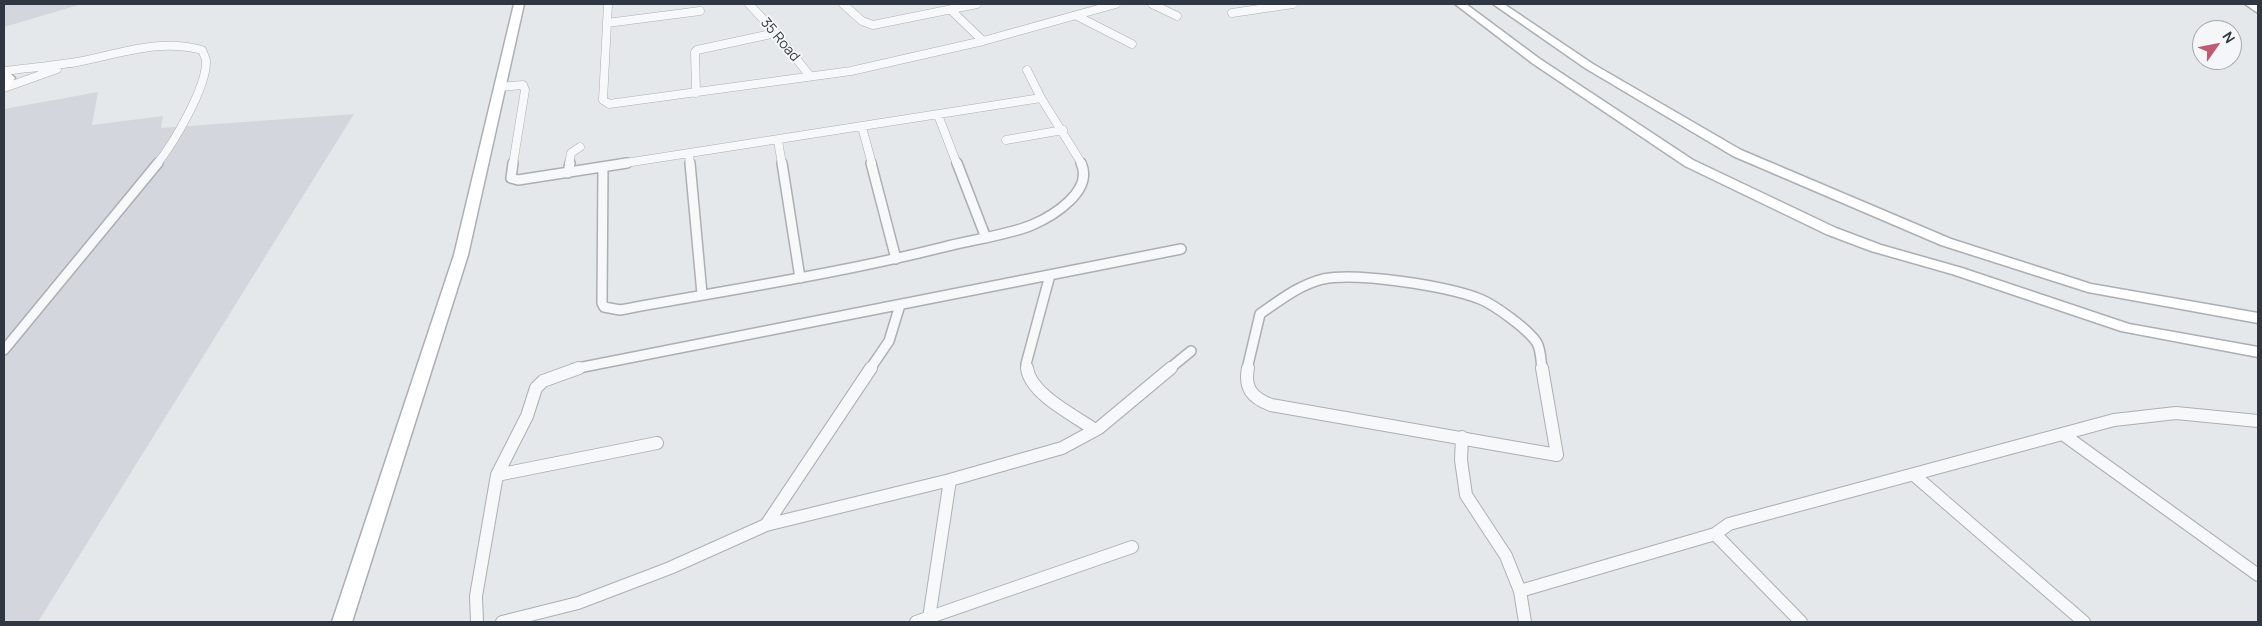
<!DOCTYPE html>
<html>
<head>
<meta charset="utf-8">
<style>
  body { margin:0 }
  #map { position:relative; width:2262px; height:626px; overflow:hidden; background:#e5e8eb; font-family:Manrope,sans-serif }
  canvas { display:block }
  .frame { position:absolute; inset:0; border:5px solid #2e3742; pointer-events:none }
  .north { position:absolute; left:2192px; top:20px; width:50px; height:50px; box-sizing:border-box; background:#f5f6f8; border:1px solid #a5aaaf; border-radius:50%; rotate:57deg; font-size:14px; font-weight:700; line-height:20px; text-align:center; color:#2e3742 }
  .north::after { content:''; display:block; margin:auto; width:18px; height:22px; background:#c05a71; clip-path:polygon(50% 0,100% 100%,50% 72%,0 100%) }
</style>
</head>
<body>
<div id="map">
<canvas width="2262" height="626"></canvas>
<div class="frame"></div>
<div class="north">N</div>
</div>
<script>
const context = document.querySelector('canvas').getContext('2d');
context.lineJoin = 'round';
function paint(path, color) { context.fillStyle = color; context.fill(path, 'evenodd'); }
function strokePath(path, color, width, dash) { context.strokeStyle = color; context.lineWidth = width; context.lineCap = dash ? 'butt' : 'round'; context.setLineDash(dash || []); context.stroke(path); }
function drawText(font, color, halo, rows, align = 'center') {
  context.font = font + ' Manrope,sans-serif'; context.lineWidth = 4; context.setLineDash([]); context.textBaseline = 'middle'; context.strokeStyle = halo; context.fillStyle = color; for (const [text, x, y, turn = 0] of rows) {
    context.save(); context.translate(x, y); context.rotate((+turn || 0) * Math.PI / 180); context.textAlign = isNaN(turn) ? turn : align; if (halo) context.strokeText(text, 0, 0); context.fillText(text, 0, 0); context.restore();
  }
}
const built = new Path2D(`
  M4,4H82L4,27Z
  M98,92L92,125L163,116L161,128L354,114L38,622H4V109Z`);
const streetFar2 = new Path2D(`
  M608,4L603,100L609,104L851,71L983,41L1116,4
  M749,4L776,33L810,76
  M843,4L862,21L873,25L977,4
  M1152,4L1177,16
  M951,10L983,41
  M1232,13L1293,4
  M1077,16L1132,44
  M607,23L700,11
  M4,71C28,68 53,66 77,62C120,54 158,38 202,50C203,53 206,58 206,61C207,87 173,144 157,164
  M499,87L523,85L525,90L513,164
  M4,88L57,69
  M696,93L695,52L697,50L776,33
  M1041,98L1082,164
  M938,115L957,164
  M862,127L872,164
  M1006,140L1063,130
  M778,141L782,164
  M689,155L690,164
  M569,164L571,153L580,147
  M619,164L1041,98L1027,70`);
const streetFar1 = new Path2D(`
  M513,163L511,178L518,180L627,163
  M690,163L702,294
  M782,163L800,278
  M871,163L896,259
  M957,163L986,238
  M603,167L602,303L604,307L620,310C728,290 837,274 944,247C970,240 1008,235 1032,225C1053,216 1094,191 1081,163
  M568,173L570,163
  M4,350L158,163
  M573,369L1181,249
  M870,369L889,341L900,305
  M1027,369L1026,364L1050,275
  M1169,369L1191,351
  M1247,369L1260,314C1280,300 1299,285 1323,279C1357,272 1447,286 1480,299C1495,305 1529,330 1537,343C1541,350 1541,362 1542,369`);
const street = new Path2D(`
  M1027,368C1030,394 1074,415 1095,430
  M1248,368C1244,388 1252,398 1271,405L1557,455L1542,368
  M2064,435L2258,575
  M1462,437L1461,460L1466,495L1506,556L1520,591L1525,622
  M497,475L657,443
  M1914,475L2084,622
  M766,525L950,480L1062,448L1099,428L1171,368
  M1520,591L1715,534
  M929,618L950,480
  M477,622L476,596L497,475L527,416L536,388L543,381L579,368
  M502,622L578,603L670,568L766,525L871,368
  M916,622L1132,547
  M1801,622L1715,534L1729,524L2114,420L2176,413L2258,421`);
const secondary = new Path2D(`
  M514,4H524L468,255L352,622H332L454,255Z
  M1455,4H1466L1540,59L1693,160L1836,228L1881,245L1962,268L2129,324L2258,347V357L2121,331L1952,274L1871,251L1826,234L1685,166L1532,63Z
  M1493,4H1504L1593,64L1741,150L1951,239L2091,284L2258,313V323L2088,292L1941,245L1733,156L1585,68Z
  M2245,4L2258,5V13Z
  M4,70L8,71L15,78L8,89L4,90Z`);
const farStreetnames = [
  ["35 Road",780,40,50]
];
paint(built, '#d3d7dd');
strokePath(streetFar2, '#aaafb5', 9);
strokePath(streetFar1, '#aaafb5', 12);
strokePath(street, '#aaafb5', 14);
strokePath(secondary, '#aaafb5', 3);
strokePath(streetFar2, '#f7f8fa', 8);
strokePath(streetFar1, '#f7f8fa', 9);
strokePath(street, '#f7f8fa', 12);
paint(secondary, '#fff');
drawText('14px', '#2e3742', '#f5f6f8', farStreetnames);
</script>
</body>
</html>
